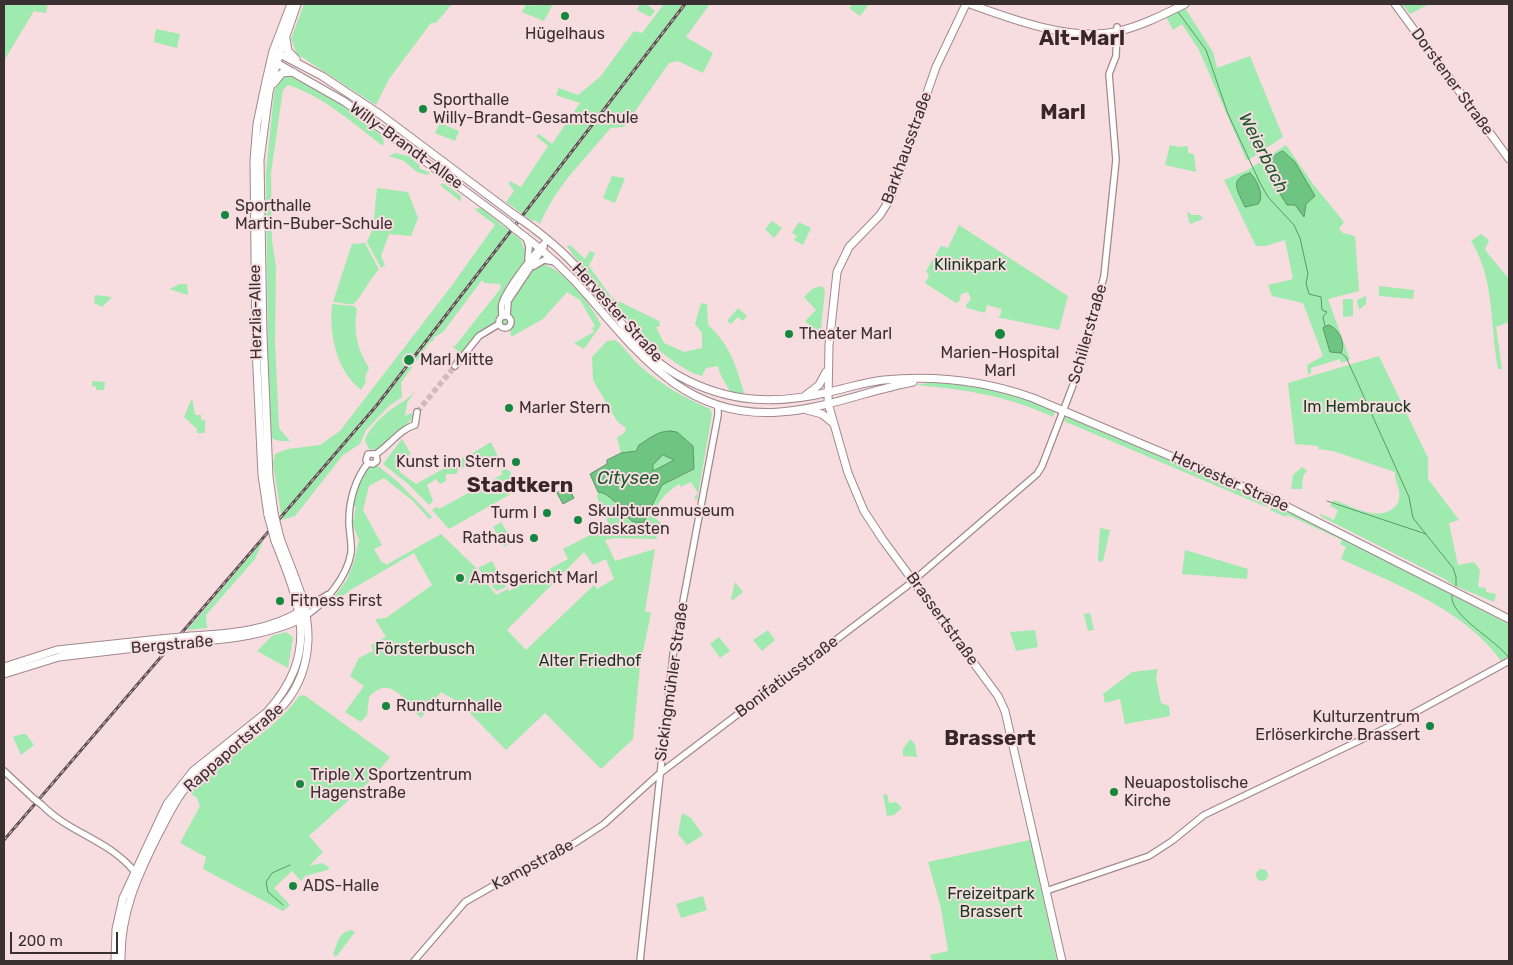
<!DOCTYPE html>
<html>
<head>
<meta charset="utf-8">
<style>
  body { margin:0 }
  #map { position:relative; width:1513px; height:965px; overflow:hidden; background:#f7dce0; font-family:Rubik,sans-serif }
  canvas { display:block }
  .frame { position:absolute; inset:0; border:5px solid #3a2f31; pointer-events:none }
  .scale { position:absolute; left:10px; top:932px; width:108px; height:22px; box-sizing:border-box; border:2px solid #3a2f31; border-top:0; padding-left:6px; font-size:15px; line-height:18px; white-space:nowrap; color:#3a2f31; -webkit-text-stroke:4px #f7dce0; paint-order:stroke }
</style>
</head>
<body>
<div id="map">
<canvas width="1513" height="965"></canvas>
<div class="frame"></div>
<div class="scale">200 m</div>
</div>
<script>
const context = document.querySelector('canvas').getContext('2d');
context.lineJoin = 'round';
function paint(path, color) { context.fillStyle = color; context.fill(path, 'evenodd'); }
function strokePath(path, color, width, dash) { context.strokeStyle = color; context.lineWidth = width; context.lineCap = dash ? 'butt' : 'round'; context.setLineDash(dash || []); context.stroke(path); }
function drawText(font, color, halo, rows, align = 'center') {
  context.font = font + ' Rubik,sans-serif'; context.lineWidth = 4; context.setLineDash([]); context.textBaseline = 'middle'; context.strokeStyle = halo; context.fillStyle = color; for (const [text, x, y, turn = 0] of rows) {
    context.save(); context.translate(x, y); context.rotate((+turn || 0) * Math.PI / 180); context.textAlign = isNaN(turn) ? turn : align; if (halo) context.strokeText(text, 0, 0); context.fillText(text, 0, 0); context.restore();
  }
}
const green = new Path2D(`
  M4,4H48L46,13L34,11L5,59Z
  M304,4H452L436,23H431L389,79L376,105L297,54L291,39Z
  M526,4L534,6L538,4H553L544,21L522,12Z
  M640,4H647L655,11L650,17L637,10Z
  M664,4H710L686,37L713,53L703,73L678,61L669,63L624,127L611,128L608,131C581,164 558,183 540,224L535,220L532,221L506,202L514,191L509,184L510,181L521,187L548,146L536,136L539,134L552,144L580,103L556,95L559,88L578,95L600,77L634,31L642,33Z
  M852,4H869L860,16L849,8Z
  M1402,4H1429L1410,14Z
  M1185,8L1213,52L1217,68L1250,56L1283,137L1247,161L1199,50L1182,24L1173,30L1166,16Z
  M156,29L180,34L177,48L154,42Z
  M285,76C307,75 364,121 382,136L384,143L383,146C354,124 323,96 288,85L283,90L271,173L272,241L276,267L275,341L279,428L290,441C282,441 274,442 269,435L266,174L274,93L277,83Z
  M440,123L459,131L455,141L435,133Z
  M1170,145L1179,147L1188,146V153L1194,154L1196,172L1165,165Z
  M1286,145L1313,184L1344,222L1339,229L1343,233L1355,236L1359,291L1328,299L1350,360L1341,363L1340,359L1311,368V373L1308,375L1307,365L1323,356L1303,303L1272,296L1268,285L1293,279L1285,240L1266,246H1256L1224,180L1248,170Z
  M395,153L409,156L420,166L419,168L430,173L427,175L417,172L404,161L389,156Z
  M612,176L625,178L615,203L603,198Z
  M443,183L461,196V202L440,185Z
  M377,188L408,192L418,218L411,236L389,234L381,256L385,265L381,268L367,242L373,228Z
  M481,208L521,240L523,247L534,250L545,258L546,266C563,268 595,310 601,325L584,349L574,343L594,332L592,328L595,326L580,300L567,292L543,319L511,337L510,329L495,324L462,354L452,346H455L501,288L500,284L484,283L482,280L443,332L433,338L434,340L429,343L401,383L402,397L389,406L366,430L360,444L343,455L295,516L282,520L273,463L275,454L288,449L320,445L340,431L450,288L495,225L474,209Z
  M1188,212L1192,215H1200L1203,219L1190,224L1187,214Z
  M772,221L782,228L774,238L765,229Z
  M799,222L811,228L803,245L794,240L797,236L792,233Z
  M959,225L1068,296L1059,330L997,317L1000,316L1002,309L987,305L985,313L967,308L966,305L971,299L968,292L961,294L959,302L956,303L925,283L929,275L926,271L941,246L948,248Z
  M1481,234L1489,240L1485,250L1509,279V322L1496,327L1502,369H1498C1490,327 1495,278 1471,241Z
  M365,243L379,270C371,276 358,303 353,304C347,305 339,302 333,302L352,244Z
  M570,245L585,259L590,251L595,253L589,266L612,298L659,321L660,326L656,327L664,343L684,352L702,348V333L695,324L701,303L707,304L708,325C731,345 737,369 745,396L731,394C727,384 720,377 718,366L706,368L702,376C660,365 593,283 567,246Z
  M180,284H187L188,295L169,289Z
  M822,286L825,290L821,329L817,332L805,321L816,310L804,297L812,289Z
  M1379,286L1414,290L1413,299L1379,296Z
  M95,295L112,297L102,307L94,303Z
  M1366,296V304L1359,310L1357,300Z
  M1343,299H1353V316L1343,317Z
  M332,304L354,306L357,309C353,332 357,349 369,368L365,377L366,382L361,390C336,370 329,334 332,304Z
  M738,308L747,316L743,321L738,317L731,324L727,321Z
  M615,340C625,347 631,358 640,366C661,385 684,397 710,409L712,414L697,500L694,498L698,493L691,482L681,487L679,484C666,493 655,502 655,518L661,523L654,530L657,539L615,538L605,540L615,561L655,549L645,611L651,613L640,666L633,739L601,769L545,713L506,750L460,703L441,692L421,718C407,704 391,672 369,697L367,715L361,722L345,712L364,686L350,676L359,658L373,651L371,645L386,637L375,619L386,618L432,585L414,553L352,589L325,609L347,580L354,562L359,540L351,520L354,519L356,506L352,507L361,478L370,466H378L397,481L432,517L429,519L413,501L384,478L369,486L363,510L382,545L374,549L382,563L384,562L386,565L441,534L475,567L496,595L508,589L509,591L568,559L563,549L606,527L613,534L597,497L598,492C605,493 618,500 622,507C630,518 621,522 643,522L662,485L692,471L693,447L677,432L643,443L632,453H621L617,438L625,432L626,428L617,421L593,380L592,357L607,341ZM584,552L593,565L606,559L614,579L597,589L594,585L526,650L507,630Z
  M1379,356L1428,458V479L1459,520L1449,523L1458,565L1474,562L1480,570L1478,587L1486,588V592L1496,594L1494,602L1453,585L1445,579L1320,516L1321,514L1334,520L1338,510L1330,506L1334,500C1354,507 1383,525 1398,503C1403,488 1394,484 1395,472L1333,451L1318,449L1319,446L1295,444L1288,383Z
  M426,376L407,403L405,416L411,413L413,416L410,421L378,450L369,449L365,440C371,424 390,409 404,401C413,396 420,384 426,376Z
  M92,381L105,382L104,390H96V387L92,386Z
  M943,381L994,387L1056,409L1053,417C1008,396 964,389 915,385Z
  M192,398L195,415H201V420H205V433H197V429L184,417Z
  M1065,416L1268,501L1267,507L1264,506L1064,421Z
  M402,439L411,454L399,462L397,466L401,473L416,484L465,457L468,461L465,467L458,469L457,474H446V481L440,484L436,479L427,485L433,501L429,505L408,484L383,464Z
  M491,442L498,457L474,458L471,454Z
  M663,455L674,460L653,471V465Z
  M1302,467L1307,471L1303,476L1302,489H1291L1293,475Z
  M506,469L511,472L510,480L516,491L449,529L432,510L437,507L439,509L503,474L501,471Z
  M1273,505L1287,509L1508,624L1509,656L1501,661C1464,609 1397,585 1341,559L1346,547L1340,544L1342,540L1288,515L1286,517L1270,510Z
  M501,522L513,542L504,547L493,527Z
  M1100,528L1110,530L1103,561L1100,562L1098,560Z
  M264,539L255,559L206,615L207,628L187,630Z
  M1185,550L1248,569L1247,579L1182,574Z
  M492,561L506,587L496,591L478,568Z
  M735,582L743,592L733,600L731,599Z
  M1090,613L1094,630L1088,631L1084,614Z
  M768,630L775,640L762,651L753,640Z
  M1035,630L1038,647L1016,651L1010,632Z
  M286,632L293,637L288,668L257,651L272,636Z
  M719,637L730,651L720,658L710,644Z
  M1158,669L1156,678L1161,703L1169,706L1170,716L1125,724L1120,699L1105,703L1103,694L1132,672Z
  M304,695L390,757L372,779L309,836L323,852L309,866L322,863L329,867L328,870L305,876L301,881L292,871L274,888L290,905L283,911L203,869L206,857L180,843L200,806L197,798L189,792C223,755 270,737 299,696Z
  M22,734H26L34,745L21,755L13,737Z
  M910,739L915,744L917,757L903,756V749Z
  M887,794L889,803L896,802L902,808L894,815L887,816L883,795Z
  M682,813L691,818L703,835L687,845L678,834Z
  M1030,840L1057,961H932L930,955L948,951L941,908L928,862Z
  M1256 875a6 6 0 1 1 12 0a6 6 0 1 1-12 0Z
  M703,896L707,910L681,918L676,904Z
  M351,930L355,932L336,957L333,954C338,944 337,933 351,930Z`);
const water = new Path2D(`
  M1283,151L1295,162L1315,196L1306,204L1304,217L1295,205H1287L1274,184L1273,174L1266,161Z
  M1250,173C1257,179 1265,197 1258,204L1245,207C1238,191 1228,179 1250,173Z
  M1329,325C1339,329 1346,343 1341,353L1330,352L1323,328Z
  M670,431L677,432L693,446L694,469L662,485L644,522C629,524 627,518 622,506C612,502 609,493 598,492L590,474L607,464V460L621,453L636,451L639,445C649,439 657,431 670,431ZM663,455L674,460L653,471V465Z
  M568,487L574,498L563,504L557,493Z`);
const stream = new Path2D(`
  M1178,12L1206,50L1228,114L1260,183L1268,197L1294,225L1300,238L1308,274L1306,283L1309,294L1321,297L1322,310L1327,312L1323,317L1325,326
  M1340,352L1346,357L1409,497L1413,518L1453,568L1456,577V586
  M1327,501L1426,534
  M1452,595C1448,615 1497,640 1509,658
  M283,905L268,892L266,882L272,873L290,865`);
const minorTunnel = new Path2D(`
  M417,412L455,366`);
const minor = new Path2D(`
  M526,237L529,247L528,259
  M534,266L544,260L556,262
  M499 322a6 6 0 1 1 12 0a6 6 0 1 1-12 0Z
  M502,316C502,312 501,308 502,304C505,291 537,249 548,240
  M507,316L508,301L544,247
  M463,356L479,336L499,324
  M455,366L459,360
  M368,463L366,460L368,454H376C389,446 400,429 415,425L417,412
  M306,608L327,595
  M307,615C326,602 347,577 351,553C352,542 349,532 349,521C349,501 355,479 368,463L373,464L377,461L376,454
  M4,771L33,798
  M42,805C69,833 109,840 134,871
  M1046,891L1149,856L1172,841L1204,815L1392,725L1509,661
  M414,961L465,902L519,871L575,843L604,824L659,774L907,586L1037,474L1042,466L1083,359L1104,276L1116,160L1109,74L1116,56L1117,27
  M640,961L673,655L718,415V406`);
const major = new Path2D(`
  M966,4L936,67L890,199L880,215L849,247L837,272L829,345L828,403L848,473L864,511L883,540L998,696L1005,711L1062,961
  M970,4C1011,19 1070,41 1115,32C1139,27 1163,15 1185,4
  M1395,4L1509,159
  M286,39L288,51L296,59
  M276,52L322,76L381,115L513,214
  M273,61L345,102L507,222
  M274,83L282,73L293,72
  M522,220C543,235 564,252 581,272C612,308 637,353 679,376C728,403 775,405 829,392C847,388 865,382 884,380C935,375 985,381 1033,398L1272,499L1509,619
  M515,229C542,249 568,272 590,298C643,360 690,419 780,412C825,409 869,390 913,382
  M806,395L819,385L826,372
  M807,410L822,414L833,423
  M274,513L269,477L263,336L260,160L269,92L277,62L297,4
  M268,515L262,475L256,348L254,160L257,124L266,81L273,51L291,4
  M191,636C229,634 271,631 304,609
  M192,642C230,639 268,635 303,618
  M4,667L57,650L160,639
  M4,674L59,657L161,645
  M115,961L116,929L123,898L167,804L193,771L267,712C320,653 301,606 275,541
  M121,961C120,914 137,877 158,835C169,814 179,792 197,775C244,731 305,716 308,640C309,603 292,572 280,538`);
const rail = new Path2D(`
  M4,840L377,405L685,4`);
const minorBridge = new Path2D(`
  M33,798L42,805`);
const majorBridge = new Path2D(`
  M513,214L522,220
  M507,222L515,229
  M274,513L280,538
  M268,515L275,541
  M160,639L191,636
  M161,645L192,642`);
const markers = [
  [565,16,5,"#15873f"],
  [423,109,5,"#15873f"],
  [225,215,5,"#15873f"],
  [789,334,5,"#15873f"],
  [1000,334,6,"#15873f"],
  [409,360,6,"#15873f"],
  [509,408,5,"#15873f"],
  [516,462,5,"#15873f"],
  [547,513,5,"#15873f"],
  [578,520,5,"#15873f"],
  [534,538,5,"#15873f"],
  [460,578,5,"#15873f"],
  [280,601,5,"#15873f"],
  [386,706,5,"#15873f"],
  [1430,726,5,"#15873f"],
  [300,784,5,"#15873f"],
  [1114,792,5,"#15873f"],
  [293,886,5,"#15873f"]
];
const poiNames = [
  ["Hügelhaus",565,34,"center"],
  ["Sporthalle",433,100],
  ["Willy-Brandt-Gesamtschule",433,118],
  ["Sporthalle",235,206],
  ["Martin-Buber-Schule",235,224],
  ["Theater Marl",799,334],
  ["Marien-Hospital",1000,353,"center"],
  ["Marl",1000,371,"center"],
  ["Marl Mitte",420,360],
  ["Marler Stern",519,408],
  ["Kunst im Stern",506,462,"right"],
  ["Skulpturenmuseum",588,511],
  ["Glaskasten",588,529],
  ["Turm I",537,513,"right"],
  ["Rathaus",524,538,"right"],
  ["Amtsgericht Marl",470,578],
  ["Fitness First",290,601],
  ["Rundturnhalle",396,706],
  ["Kulturzentrum",1420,717,"right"],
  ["Erlöserkirche Brassert",1420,735,"right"],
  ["Triple X Sportzentrum",310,775],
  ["Hagenstraße",310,793],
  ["Neuapostolische",1124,783],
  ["Kirche",1124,801],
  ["ADS-Halle",303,886]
];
const streetNames = [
  ["Dorstener Straße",1452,82,54],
  ["Willy-Brandt-Allee",406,146,36],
  ["Barkhausstraße",907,148,-70],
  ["Herzlia-Allee",256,312,-91],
  ["Hervester Straße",617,313,48],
  ["Schillerstraße",1088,334,-74],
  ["Hervester Straße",1230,482,24],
  ["Brassertstraße",942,619,54],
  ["Bergstraße",172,645,-5],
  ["Bonifatiusstraße",787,677,-37],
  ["Sickingmühler Straße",672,682,-82],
  ["Rappaportstraße",234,748,-41],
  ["Kampstraße",533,865,-28]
];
const parkNames = [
  ["Klinikpark",970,265],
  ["Im Hembrauck",1357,407],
  ["Försterbusch",425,649],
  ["Alter Friedhof",590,661],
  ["Freizeitpark",991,894],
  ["Brassert",991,912]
];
const waterNames = [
  ["Weierbach",1263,153,63],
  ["Citysee",628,479]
];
const districtNames = [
  ["Alt-Marl",1082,39],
  ["Marl",1063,113],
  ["Stadtkern",520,486],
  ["Brassert",990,739]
];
paint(green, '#9feaae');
paint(water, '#6ec581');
strokePath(water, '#5e9869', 1);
strokePath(stream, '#5e9869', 1);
strokePath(minorTunnel, '#d1b9bd', 5.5, [5.5, 3]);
strokePath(minor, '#a1898c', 8);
strokePath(major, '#a1898c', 9);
strokePath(minor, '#fff', 5.5);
strokePath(major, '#fff', 7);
strokePath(rail, '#5f5154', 3);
strokePath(rail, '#f7dce0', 1, [4]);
strokePath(minorBridge, '#a1898c', 8, []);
strokePath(majorBridge, '#a1898c', 9, []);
strokePath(minorBridge, '#fff', 5.5);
strokePath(majorBridge, '#fff', 7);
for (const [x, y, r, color] of markers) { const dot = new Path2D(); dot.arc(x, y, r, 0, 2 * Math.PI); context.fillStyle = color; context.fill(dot); strokePath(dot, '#f7dce0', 2); }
drawText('16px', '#3a2f31', '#f7dce0', poiNames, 'left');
drawText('16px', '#3a2f31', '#f7dce0', streetNames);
drawText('16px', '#15391e', '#f7dce0', parkNames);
drawText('italic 18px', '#1c592e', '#f7dce0', waterNames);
drawText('bold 21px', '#392629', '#f7dce0', districtNames);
</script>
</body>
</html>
